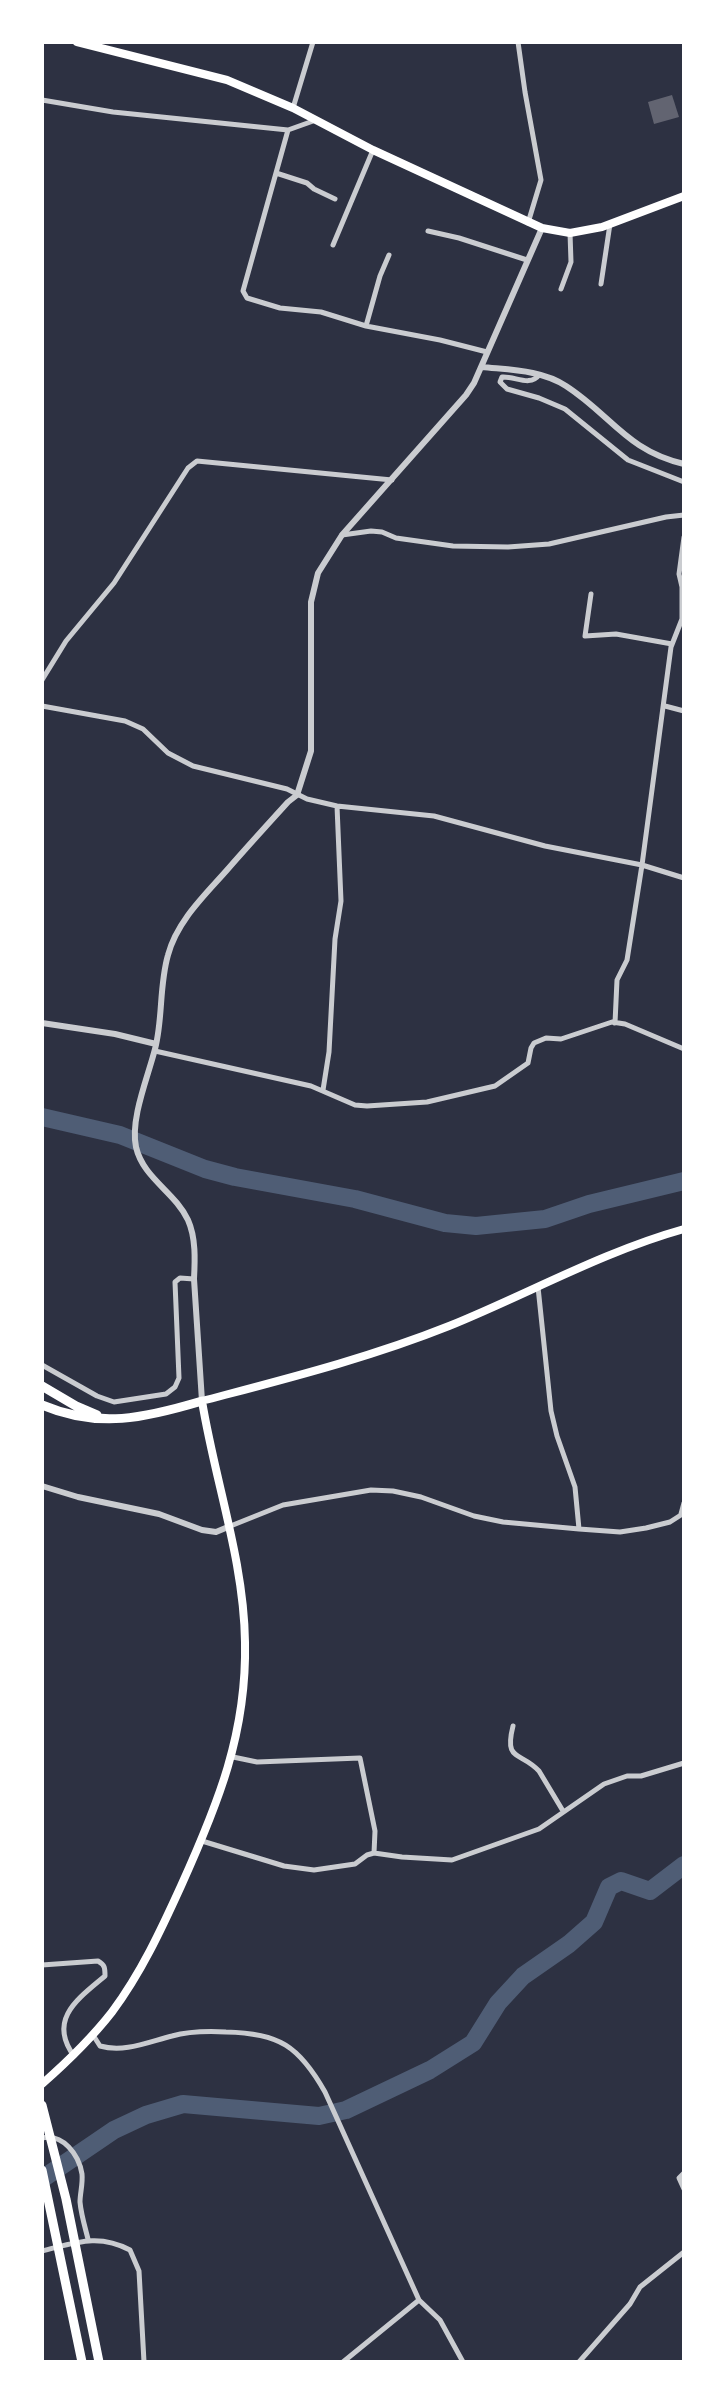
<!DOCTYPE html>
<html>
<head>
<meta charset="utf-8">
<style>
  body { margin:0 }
  #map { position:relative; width:726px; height:2404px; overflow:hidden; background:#2d3142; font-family:Figtree,sans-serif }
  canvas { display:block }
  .frame { position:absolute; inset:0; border:44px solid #fff; pointer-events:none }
</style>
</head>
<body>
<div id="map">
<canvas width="726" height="2404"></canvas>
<div class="frame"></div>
</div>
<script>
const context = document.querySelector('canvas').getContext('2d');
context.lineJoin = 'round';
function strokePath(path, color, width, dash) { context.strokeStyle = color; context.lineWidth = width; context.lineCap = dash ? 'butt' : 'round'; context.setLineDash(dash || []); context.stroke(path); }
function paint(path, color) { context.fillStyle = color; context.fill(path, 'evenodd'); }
const river = new Path2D(`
  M42,1117L120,1135L205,1169L235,1177L355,1199L445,1223L476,1226L545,1219L589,1204L684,1181
  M42,2179L114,2130L146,2115L183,2104L319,2116L346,2110L430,2070L473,2043L498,2003L523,1976L569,1944L594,1922L609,1887L621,1881L650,1891L684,1865`);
const building = new Path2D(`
  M672,95L679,117L654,124L648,102Z`);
const minor = new Path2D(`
  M518,42L525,92L541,180L528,223
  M42,100L113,112L288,130
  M293,108L313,42
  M316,120L288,130L243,291L247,298L280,308L321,312L366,326L440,340L487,352
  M276,173L307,183L314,189L335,199
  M428,231L459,238L527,260
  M333,245L373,150
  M601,284L610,224
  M561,289L571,262L570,233
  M366,326L380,276L389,255
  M539,375C530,387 515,376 502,377L500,382L507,389L539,398L565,409L628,460L684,482
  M342,535L371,531L382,532L396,538L453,546L508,547L549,544L666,517L684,515
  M591,594L585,636L616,634L672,644
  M42,680L66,641L114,583L188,468L197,461L392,480
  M42,706L125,721L143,729L168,753L193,766L287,789L307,799L337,806L434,816L545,846L642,865L684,878
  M665,706L684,711
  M615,1023L617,980L627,960L642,865L671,647L682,619V587L679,574L684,537
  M155,1051L311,1086L355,1105L367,1106L427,1102L495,1086L528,1063L531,1048L534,1043L546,1038L561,1039L612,1022L625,1024L684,1049
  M323,1090L329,1052L335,939L341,901L337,806
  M538,1287L551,1411L557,1436L575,1487L579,1529
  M42,1365L97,1396L114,1402L166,1394L175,1387L179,1378L175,1282L180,1278L194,1279
  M681,1514L684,1503
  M228,1527L283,1505L371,1490L393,1491L421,1497L474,1516L503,1522L579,1529L620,1532L646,1528L670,1522L684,1513
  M513,1726C504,1762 520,1751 539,1771L563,1811
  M233,1757L257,1762L360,1758L375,1831L374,1853
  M202,1841L284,1866L314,1870L355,1864L367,1855L374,1853L402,1857L452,1860L539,1829L604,1784L627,1776H641L684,1763
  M42,1965L98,1961C105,1965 105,1968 105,1976C79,1998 47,2019 74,2056
  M93,2035L100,2046C124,2053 148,2042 172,2036C190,2031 207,2031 226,2032C279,2033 299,2046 325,2092L419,2300L440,2320L463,2362
  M42,2138C63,2133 79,2155 82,2174C83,2184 80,2193 80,2202C81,2214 85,2227 88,2239
  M684,2173L679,2178L684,2189
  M42,2251C75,2243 98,2233 130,2250L139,2271L144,2362
  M343,2362L419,2300
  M579,2362L630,2304L640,2287L684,2252`);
const tertiary = new Path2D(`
  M482,367C510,370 542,370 566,386C611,415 627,451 684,464
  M42,1023L115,1034L156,1044
  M202,1401L194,1279C195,1260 196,1238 188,1220C175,1192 143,1178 136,1147C130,1119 148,1077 155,1049C163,1019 159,986 168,955C177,921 205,895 227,870C247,847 268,824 288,802L297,795L311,751V602L318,573L342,535L466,395L474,383L542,228
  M42,1486L78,1497L159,1514L202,1530L216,1532L228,1527`);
const primary = new Path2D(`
  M77,42L227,80L293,108L373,150L542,228L570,233L602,227L684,196
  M42,2084C67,2062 91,2039 112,2012C141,1973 161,1930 181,1886C218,1804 247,1733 245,1642C244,1561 215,1481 202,1401C285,1379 369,1358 449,1326C528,1294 602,1252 684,1229`);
const motorway = new Path2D(`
  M42,1386L76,1406L97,1415
  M42,1405C99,1429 145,1418 202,1401
  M42,2105L66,2199L99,2362
  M42,2170L82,2362`);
strokePath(river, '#4f5d75', 18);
paint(building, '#626471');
strokePath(minor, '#caccd0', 5);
strokePath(tertiary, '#caccd0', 6);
strokePath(primary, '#fff', 8);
strokePath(motorway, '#fff', 9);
</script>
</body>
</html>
